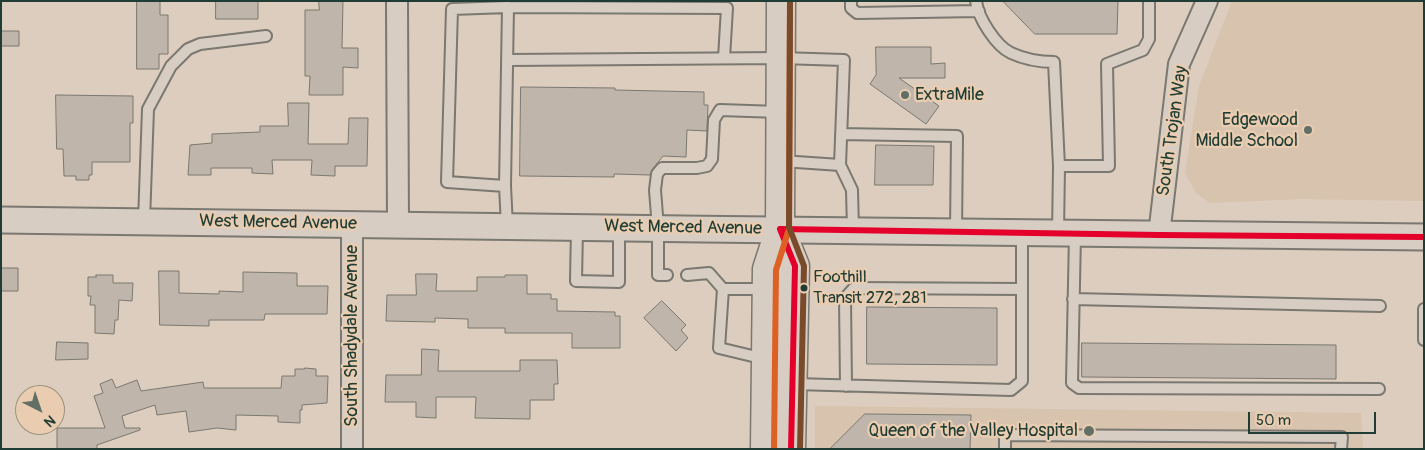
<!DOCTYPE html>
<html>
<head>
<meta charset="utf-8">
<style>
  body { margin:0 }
  #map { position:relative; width:1425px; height:450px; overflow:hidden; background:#ddcdbe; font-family:Pangolin,sans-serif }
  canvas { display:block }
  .frame { position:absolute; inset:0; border:2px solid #1f3d34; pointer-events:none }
  .north { position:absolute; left:15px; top:385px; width:50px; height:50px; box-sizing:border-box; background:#eacdb1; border:1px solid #99937f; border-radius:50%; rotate:139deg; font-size:14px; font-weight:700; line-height:20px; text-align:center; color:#1f3d34 }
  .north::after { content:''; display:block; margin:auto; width:18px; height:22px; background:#626f64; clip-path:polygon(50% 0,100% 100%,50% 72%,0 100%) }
  .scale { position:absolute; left:1248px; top:412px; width:128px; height:22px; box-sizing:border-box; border:2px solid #1f3d34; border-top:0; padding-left:6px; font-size:15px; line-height:18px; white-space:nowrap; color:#1f3d34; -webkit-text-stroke:4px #eacdb1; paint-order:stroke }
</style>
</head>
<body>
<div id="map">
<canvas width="1425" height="450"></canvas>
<div class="frame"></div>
<div class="north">N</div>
<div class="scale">50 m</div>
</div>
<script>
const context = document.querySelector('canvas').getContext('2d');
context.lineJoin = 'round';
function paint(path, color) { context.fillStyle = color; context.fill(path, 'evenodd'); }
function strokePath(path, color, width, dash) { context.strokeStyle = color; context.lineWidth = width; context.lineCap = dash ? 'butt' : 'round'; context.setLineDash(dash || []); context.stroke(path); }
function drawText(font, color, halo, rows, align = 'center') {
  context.font = font + ' Pangolin,sans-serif'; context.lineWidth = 4.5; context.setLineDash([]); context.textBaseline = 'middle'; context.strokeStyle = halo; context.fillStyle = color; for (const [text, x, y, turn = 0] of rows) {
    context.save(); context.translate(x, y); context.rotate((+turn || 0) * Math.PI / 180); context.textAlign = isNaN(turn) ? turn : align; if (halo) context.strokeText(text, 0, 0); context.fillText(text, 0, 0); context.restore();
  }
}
const built = new Path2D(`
  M1232,1H1424V201L1301,199L1210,203L1196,193L1185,173L1199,86Z
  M815,406L1361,413L1363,449H815Z`);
const building = new Path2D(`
  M137,1H160V15H168V54H159V69H137Z
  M216,1H258V19H216Z
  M319,1H343L342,48H358V68L343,67V95H309L310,76H305V10H319Z
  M1003,1H1118L1117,34H1035Z
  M1,31H19V46H1Z
  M876,47H931V64L945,63V78H899L939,106L926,124L870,84L876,75Z
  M521,87L615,88V90L704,92V105H708L707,131L687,130L686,157L663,156L652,170L650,175L614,174V177L520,176Z
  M56,95L133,96V123H130V162H92V175H89V180H76V176H64L63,149H57Z
  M288,103H309L308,144H348L349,118H368L367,166H335V176L311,175L312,160H272L273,174L252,173V168H211V175H188L190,145L212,143V134L260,132V126H288Z
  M876,145L934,146L933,185H875Z
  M1,268H18V291H1Z
  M159,271H179V293L219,294V291L243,292V272L297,273V286H328L327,314H265L264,320H209V326L160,325Z
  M416,274H437L436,291H477V277H505V275H527V294H551V299H557V311L615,312V316H620V348H572V333H505V328H468V319L435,318V322L386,321L387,295H416Z
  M96,275H113V283H133L132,301L119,300L118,320H115L114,334L95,333V305H90L91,296H88V277H96Z
  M662,301L686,325L681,330L688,338L676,351L644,318Z
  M867,307L997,308V365L867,364Z
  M57,342L88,343V359L56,360Z
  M1082,343L1336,345V379L1082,377Z
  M422,349L439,350L438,371H520V360H557L558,384H554V400H530V419L475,418L476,397H436V418L416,417V402H385L386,375H421Z
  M305,368L316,369V376H328L327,403L302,405V410H300V423L278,422V416L236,415V430L217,428L189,432L186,411L157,415L155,405L122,416L125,428H140V430L97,445V449H57V428H105L94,396L103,393L100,384L112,379L116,388L137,380L141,391L203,382L204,388H281L282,376H295V369H304Z
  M865,414L971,415L970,449H830Z`);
const service = new Path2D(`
  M851,1V8L857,13L979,11
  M976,1C978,18 996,46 1011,53C1024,59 1040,62 1054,62L1059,166H1109L1107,64L1143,50L1149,39V1
  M508,7L727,8L724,58
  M507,60L781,58L844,60L840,165L782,161
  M841,134L957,136L956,232
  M840,165L852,190L853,230
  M505,186L508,7L452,9L447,182L505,186L507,226
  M144,221L148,109L171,66L188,49L200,44L266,36
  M577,228L576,281L619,282V227
  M1058,233L1059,166
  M1075,234L1072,383L1079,388L1379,389
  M667,275H658V228L655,190L657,174L662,168H697L707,166L712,159L714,120L720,110L779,112
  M687,275L709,273L723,289L719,348L765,359
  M723,289H765
  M1073,299L1380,306
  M1424,309V340
  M794,384L1011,390L1022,381V234
  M846,386L845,298L854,288L1022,289
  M1005,449V435L1342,437L1341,449`);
const minor = new Path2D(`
  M397,1L398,225
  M1159,235L1179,64L1207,1
  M352,449V223`);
const tertiary = new Path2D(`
  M1,220C475,225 950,234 1424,237`);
const primary = new Path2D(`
  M780,229L795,266L791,449
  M765,449L767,269L780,229L781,1`);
const bus1 = new Path2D(`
  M780,229L1159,235L1424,237
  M780,229L795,266L791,449`);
const bus2 = new Path2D(`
  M774,449L776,270L789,229L790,1`);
const bus3 = new Path2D(`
  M790,1L789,227L804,266L800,449`);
const markers = [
  [905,95,5,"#626f64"],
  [1308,130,5,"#626f64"],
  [804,288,4.5,"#1f3d34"],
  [1089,431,6,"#626f64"]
];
const busNames = [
  ["Foothill",813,278],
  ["Transit 272, 281",813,299]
];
const poiNames = [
  ["ExtraMile",915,95,"left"],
  ["Edgewood",1298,120],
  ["Middle School",1298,141],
  ["Queen of the Valley Hospital",1078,431]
];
const streetNames = [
  ["South Trojan Way",1173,131,-82],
  ["West Merced Avenue",278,223,1],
  ["West Merced Avenue",683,228,1],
  ["South Shadydale Avenue",352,336,-90]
];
paint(built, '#d7c3ae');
paint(building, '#bfb5aa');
strokePath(building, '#7a7870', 1);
strokePath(service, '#7a7870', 14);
strokePath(minor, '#7a7870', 24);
strokePath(tertiary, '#7a7870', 29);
strokePath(primary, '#7a7870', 31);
strokePath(service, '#d8cdc3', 10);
strokePath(minor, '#d8cdc3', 20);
strokePath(tertiary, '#d8cdc3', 25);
strokePath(primary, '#d8cdc3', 28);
strokePath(bus1, '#e4002b', 6);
strokePath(bus2, '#dd6124', 6);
strokePath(bus3, '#7a4b2a', 6);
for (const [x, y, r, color] of markers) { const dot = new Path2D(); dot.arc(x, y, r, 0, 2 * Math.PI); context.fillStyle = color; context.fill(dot); strokePath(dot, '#eacdb1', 2); }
drawText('17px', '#1f3d34', '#eacdb1', busNames, 'left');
drawText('18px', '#1f3d34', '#eacdb1', poiNames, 'right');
drawText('18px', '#1f3d34', '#eacdb1', streetNames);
</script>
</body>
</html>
